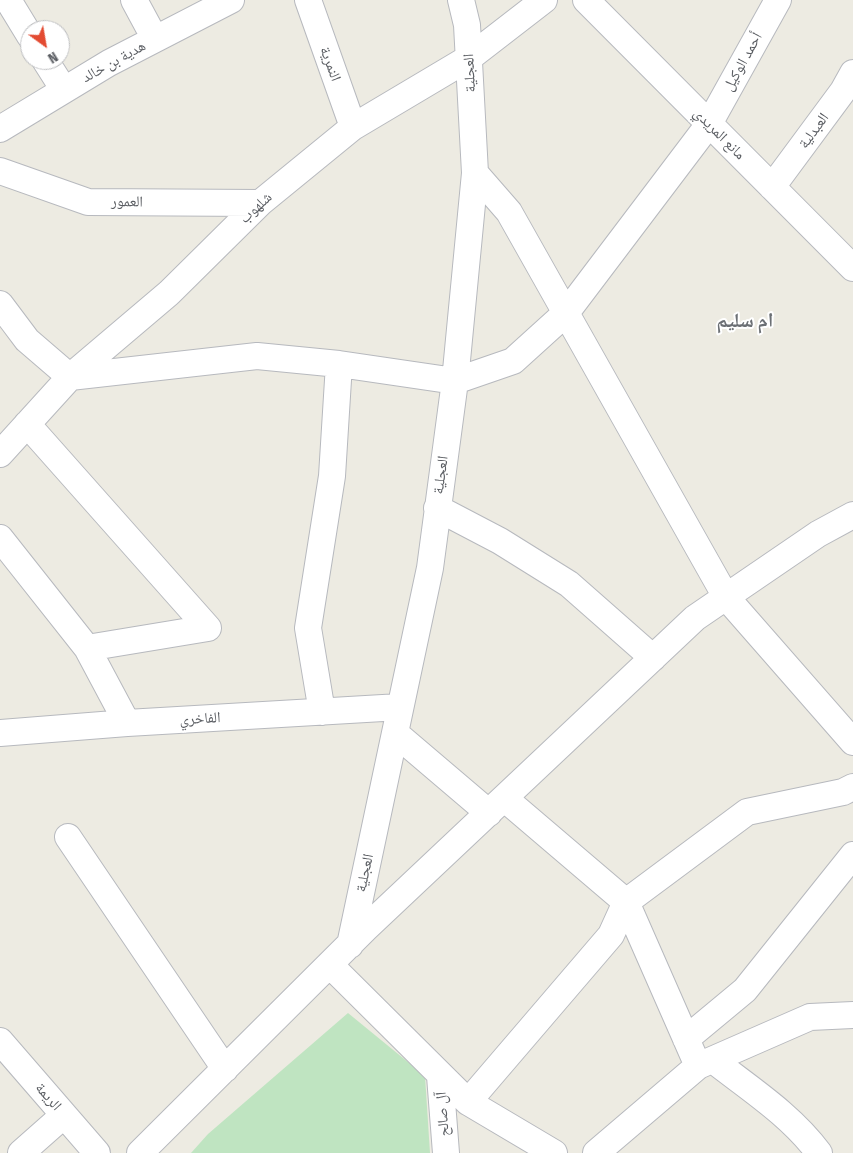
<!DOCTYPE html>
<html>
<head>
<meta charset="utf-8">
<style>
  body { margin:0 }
  #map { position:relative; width:853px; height:1153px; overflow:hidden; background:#edebe2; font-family:"Fira Sans Condensed",sans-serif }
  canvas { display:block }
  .north { position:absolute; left:20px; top:20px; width:50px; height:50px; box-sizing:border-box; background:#fff; border:1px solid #bdbec0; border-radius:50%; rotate:148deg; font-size:14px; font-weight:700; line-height:20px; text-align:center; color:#5a5d62 }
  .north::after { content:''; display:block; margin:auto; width:18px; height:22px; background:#e34b32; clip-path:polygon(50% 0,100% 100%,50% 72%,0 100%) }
</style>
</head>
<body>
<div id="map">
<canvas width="853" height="1153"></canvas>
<div class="north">N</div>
</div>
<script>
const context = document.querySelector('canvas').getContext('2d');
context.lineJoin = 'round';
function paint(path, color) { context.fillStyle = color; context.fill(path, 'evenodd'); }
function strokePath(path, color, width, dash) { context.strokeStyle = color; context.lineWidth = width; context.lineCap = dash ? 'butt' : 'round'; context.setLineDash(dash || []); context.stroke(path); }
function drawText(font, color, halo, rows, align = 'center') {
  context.font = font + ' "Fira Sans Condensed","Noto Naskh Arabic",sans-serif'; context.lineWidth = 4; context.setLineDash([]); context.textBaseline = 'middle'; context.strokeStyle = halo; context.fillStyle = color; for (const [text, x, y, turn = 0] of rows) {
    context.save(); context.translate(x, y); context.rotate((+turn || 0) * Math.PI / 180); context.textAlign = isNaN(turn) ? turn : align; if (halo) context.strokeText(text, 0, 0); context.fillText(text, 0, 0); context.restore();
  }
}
const green = new Path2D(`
  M348,1013L425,1076L430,1153H191L208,1134Z`);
const street = new Path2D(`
  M8,0L30,36
  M134,0L155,39
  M308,0L353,127
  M586,0L853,268
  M45,60L64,90
  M0,129L109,63L231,0
  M0,171L88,202L260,203
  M475,173L509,212L726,597L853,742
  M772,187L843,91L853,73
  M0,304L27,340L70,377L257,356L339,364L455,381L513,361L566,313L709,124L778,0
  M27,424L208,628L87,648
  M0,454L70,377L169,293L260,203L353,127L469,58L544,0
  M437,508L500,541L569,584L653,658
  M0,538L87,648L127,723
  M322,712L308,628L332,476L339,364
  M0,733L127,723L400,707
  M395,733L489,813
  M504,798L626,902L698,1066
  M68,837L225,1069
  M350,945L430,568L455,381L475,173L467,25L461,0
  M330,965L468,1102L554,1153
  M686,1039L745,990L853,855
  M0,1041L97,1153
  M713,1060C750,1089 791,1115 819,1153
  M440,1076L446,1153
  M468,1102L611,935L626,902L747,812L843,792L853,787
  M21,1153L64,1115
  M140,1153L366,928L695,618L818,534L853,515
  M596,1153L698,1066L810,1017L853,1015`);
const streetNames = [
  ["هدية بن خالد",114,62,-29],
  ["أحمد الوكيل",743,62,-61],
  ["النمرية",330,64,70],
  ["العجلية",470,73,-93],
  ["العبدلية",814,131,-54],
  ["مانع المريدي",719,134,45],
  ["العمور",127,202,1],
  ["شلهوب",256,208,-43],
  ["العجلية",441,475,-82],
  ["الفاخري",200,719,-3],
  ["العجلية",365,873,-78],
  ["الريمة",48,1097,49],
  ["آل صالح",443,1114,-94]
];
const districtNames = [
  ["ام سليم",745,321]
];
paint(green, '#bfe4c1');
strokePath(street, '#b7b9be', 28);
strokePath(street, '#fff', 26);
drawText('15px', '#5a5d62', '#fff', streetNames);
drawText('bold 20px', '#6b6f74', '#fff', districtNames);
</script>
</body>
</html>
